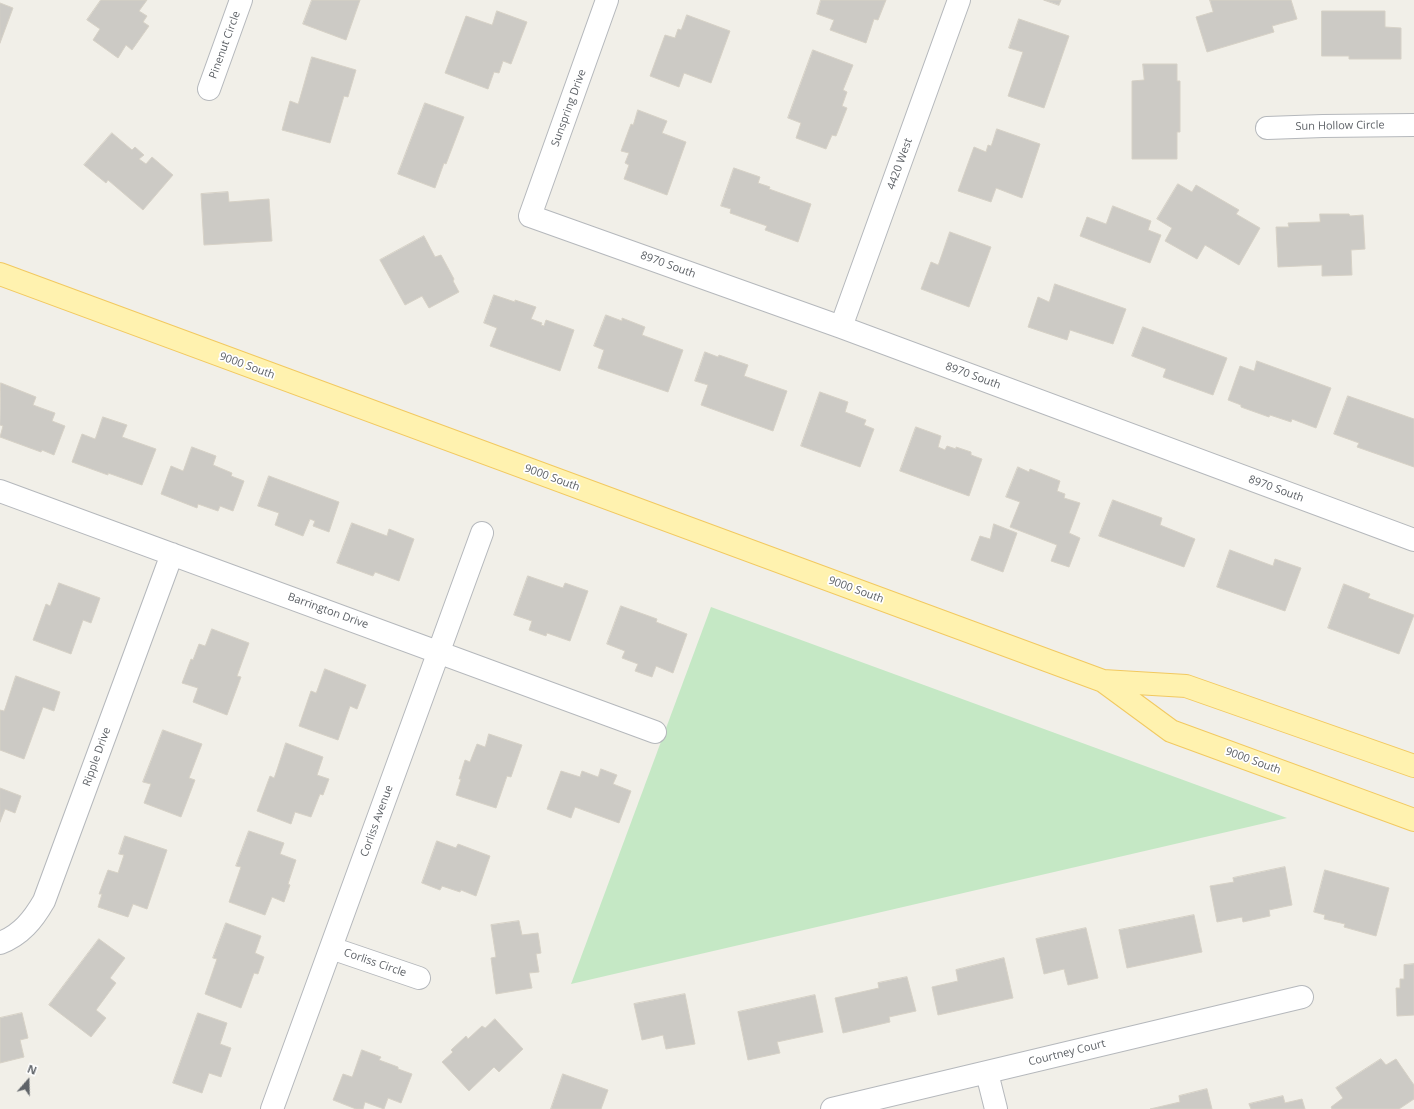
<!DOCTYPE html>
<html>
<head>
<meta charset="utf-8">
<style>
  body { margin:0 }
  #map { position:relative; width:1414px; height:1109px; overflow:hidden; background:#f1efe8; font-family:"Open Sans",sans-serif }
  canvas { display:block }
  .north { position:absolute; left:8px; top:1061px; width:40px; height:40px; -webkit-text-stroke:3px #fff; paint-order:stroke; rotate:20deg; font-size:11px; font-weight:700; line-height:16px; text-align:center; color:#5f6368 }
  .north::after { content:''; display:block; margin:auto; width:14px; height:18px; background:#5f6368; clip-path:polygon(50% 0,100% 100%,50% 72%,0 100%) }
</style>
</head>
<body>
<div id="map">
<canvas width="1414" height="1109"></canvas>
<div class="north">N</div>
</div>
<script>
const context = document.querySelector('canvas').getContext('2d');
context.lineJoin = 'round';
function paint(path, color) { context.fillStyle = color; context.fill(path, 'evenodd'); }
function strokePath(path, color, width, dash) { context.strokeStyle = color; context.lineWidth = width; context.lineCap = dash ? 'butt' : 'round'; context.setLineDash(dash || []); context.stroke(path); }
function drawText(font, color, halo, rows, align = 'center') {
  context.font = font + ' "Open Sans",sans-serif'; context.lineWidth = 3.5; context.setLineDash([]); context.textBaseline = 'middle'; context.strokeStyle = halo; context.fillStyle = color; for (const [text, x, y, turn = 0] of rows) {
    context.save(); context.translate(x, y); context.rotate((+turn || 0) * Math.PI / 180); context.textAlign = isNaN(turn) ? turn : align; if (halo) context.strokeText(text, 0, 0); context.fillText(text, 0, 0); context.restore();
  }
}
const green = new Path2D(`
  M711,607L1287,818L571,984Z`);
const building = new Path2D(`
  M101,0H147L139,11L147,16L143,22L149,26L132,50L126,45L118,58L93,40L100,29L87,20Z
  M312,0H360L346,40L303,24Z
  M821,0H886L878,20L874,19L866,43L830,30L834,20L817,14Z
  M1044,0H1061L1059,5Z
  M1210,0H1291L1297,19L1272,26L1274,32L1207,52L1196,17L1213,12Z
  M0,3L13,8L0,43Z
  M497,11L527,22L511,64L503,61L499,73L494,72L488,89L445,73L466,16L492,25Z
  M1322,11H1385V27L1401,28V59H1349V56H1322Z
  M687,15L730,31L711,83L684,73L679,87L650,76L665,35L675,38L678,29L681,30Z
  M1019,19L1069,36L1044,108L1008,96L1023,52L1009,48Z
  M813,50L853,65L843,90L847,92L842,106L847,108L836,136L832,135L826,149L796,138L801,123L788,118Z
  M312,57L356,70L348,97L344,96L330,143L282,130L290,101L298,104Z
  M1143,64H1177V81H1180V132H1177V159H1132V81L1144,80Z
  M425,103L464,117L446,164L444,163L435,188L398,174Z
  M638,110L667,121L662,133L686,142L667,195L624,179L629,165L625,163L629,153L621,151L631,124L633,125Z
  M997,129L1040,144L1022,198L996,188L991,202L958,191L974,147L986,152L988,145L991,146Z
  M112,133L132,150L135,147L144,155L139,159L146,164L152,157L173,175L143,210L108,180L106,183L84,165Z
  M734,168L760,177L758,183L770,187L769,189L811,204L798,242L765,230L767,226L730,213L731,209L721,206Z
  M1178,184L1192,192L1196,185L1239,210L1236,214L1260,228L1239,265L1205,245L1197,259L1165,241L1172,228L1157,219Z
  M228,192L229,202L269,199L272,241L204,245L201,194Z
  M1113,206L1151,221L1148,230L1161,235L1150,263L1080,236L1087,217L1106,224Z
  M1320,214H1349L1350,216L1363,215L1365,249L1351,250L1352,275L1322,276V265L1278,267L1276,227H1289L1288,223L1320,222Z
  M950,232L991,247L969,307L921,289L931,262L938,265Z
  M424,236L435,257L441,255L454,279L453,281L459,292L429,308L422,296L405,305L380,260Z
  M1055,284L1126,309L1113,344L1070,330L1067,340L1028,327L1038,297L1049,302Z
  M494,295L515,302V300L536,307L531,319L542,323L541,325L544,326L546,320L574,330L560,371L490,346L497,328L484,323Z
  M606,315L622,321V318L645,327L642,335L683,350L668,392L598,368L604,350L594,346Z
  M1143,327L1227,358L1213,395L1163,377L1166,369L1132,356Z
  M705,352L718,357L719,355L748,365L744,376L787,391L773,431L701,405L708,385L695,381Z
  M1257,361L1331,388L1316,428L1292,419L1291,422L1270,415L1269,417L1241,407V405L1228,400L1240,366L1254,371Z
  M1,383L36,397L33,405L55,413L52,421L65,426L54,455L42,450L41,452L0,437L3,426L0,425Z
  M820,392L848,402L845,412L866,420L864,425L874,429L860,467L801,446Z
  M1348,396L1414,419V467L1357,447L1359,443L1334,434Z
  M103,417L127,425L122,437L156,449L142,485L108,473V475L72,462L82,434L95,439Z
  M916,427L941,436L938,447L945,450L947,446L956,449V447L971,452V455L982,459L969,496L900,471Z
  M192,447L216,456L213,465L232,473L231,476L244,481L233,511L220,506L218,511L198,504L197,508L161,494L171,466L183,471Z
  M1018,467L1029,472L1030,469L1060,481L1057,491L1065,494L1064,498L1080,503L1069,533L1080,538L1069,567L1051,561L1057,545L1010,527L1020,502L1006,497Z
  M269,476L339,502L329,532L313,526L315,521L310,519L303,536L275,525L279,513L258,506Z
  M1113,500L1162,518L1160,525L1195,539L1184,567L1099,536Z
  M352,523L387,536L389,529L414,539L399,581L375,572L373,576L337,563Z
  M994,524L1017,533L1003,572L971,560L980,536L990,539Z
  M1230,550L1273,566L1275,559L1301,568L1285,611L1217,587Z
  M528,576L563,588L565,583L588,591L570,641L547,633L546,636L529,630L532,621L514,615Z
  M59,583L100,598L91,623L83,620L71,654L33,640L46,604L50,606Z
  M1344,584L1370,594L1368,598L1414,615L1399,654L1328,628Z
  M621,606L657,619L656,622L687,634L673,673L656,666L652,677L635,671L638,664L622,658L625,651L607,644Z
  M212,629L249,643L237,676L241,677L227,715L193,702L198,688L182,683L191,659L193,660L199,644L205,646Z
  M325,669L366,685L357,709L350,706L338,740L299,726L311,691L316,693Z
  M16,676L60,692L54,711L43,707L24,759L0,750V710L4,711Z
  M163,730L202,744L189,778L195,780L181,817L144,803L151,784L143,782Z
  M489,734L522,745L511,777L507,776L496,808L456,795L461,779H459L465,760L470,762L477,744L485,747Z
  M286,743L323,757L317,775L329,779L323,795L320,794L311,817L295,812L291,824L257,811L270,776L274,778Z
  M601,769L617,775L613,784L631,791L619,823L575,807L571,818L547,809L561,771L580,777L582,771L598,777Z
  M0,788L21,796L15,813L5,809L0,822Z
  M249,831L284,843L280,854L296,860L288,884L290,885L284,902L272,897L265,915L229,902L241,867L236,866Z
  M125,836L167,850L147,909L133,904L128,917L98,907L102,894H99L108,870L118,873L124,855L119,854Z
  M437,841L456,848L458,844L490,856L476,896L461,890L460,892L442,886L440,890L422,883Z
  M1285,867L1292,905L1269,910L1270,916L1243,922L1242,917L1217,922L1210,886L1234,882L1233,878Z
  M1325,870L1389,888L1376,936L1344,927L1345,924L1324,919L1325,915L1314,912Z
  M1194,915L1202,952L1127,968L1119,930Z
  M519,921L522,935L538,933L541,953L536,954L539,972L529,973L532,988L496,994L491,958L496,957L491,925Z
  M226,923L261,936L255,953L264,957L258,974L254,973L241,1008L205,994L217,959L213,958Z
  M1086,928L1098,978L1068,985L1064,969L1044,974L1036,939Z
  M99,939L125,958L110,978L116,983L96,1010L106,1018L91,1037L49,1005Z
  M1004,958L1013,998L938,1015L932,987L958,981L956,970Z
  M1414,964V1015L1397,1016L1396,988H1400V979H1404V965Z
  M907,977L916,1011L889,1017L890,1022L843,1033L835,998L879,988L878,983Z
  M685,994L695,1044L666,1049L663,1035L642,1040L634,1004Z
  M815,995L823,1032L777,1042L780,1053L748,1060L738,1012Z
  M22,1013L28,1038L20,1040L24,1057L0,1063V1018Z
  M198,1013L227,1023L220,1044L231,1048L221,1077L209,1073L202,1093L173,1083Z
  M495,1019L523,1049L499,1072L494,1067L469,1091L442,1062L453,1052L451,1050L466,1036L468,1039L482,1026L485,1028Z
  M362,1050L381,1057L379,1060L398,1067V1069L412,1074L401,1103L388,1098L384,1109L365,1102L363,1109H356L333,1100L343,1074L352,1077Z
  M1381,1059L1386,1065L1396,1059L1414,1085V1099L1399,1109H1332L1331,1107L1343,1098L1336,1088Z
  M563,1074L608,1090L601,1109H551Z
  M1207,1089L1212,1109H1150L1180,1102L1179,1096Z
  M1283,1096L1285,1103L1302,1099L1305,1109H1251L1249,1104Z`);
const street = new Path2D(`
  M607,0L530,216L841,327L1414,540
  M209,89L241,0
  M1267,128L1323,126L1414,125
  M841,327L959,0
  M0,491L655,732
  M0,943C21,935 33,920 44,901L172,554
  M331,948L419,978
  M987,1073L996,1109
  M272,1109L482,533
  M832,1109L1302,997`);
const primary = new Path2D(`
  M0,274L1103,681L1171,731L1414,820
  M1103,681L1186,686L1414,766`);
const streetNames = [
  ["Pinenut Circle",225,45,-70],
  ["Sunspring Drive",569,108,-70],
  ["Sun Hollow Circle",1340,126,-1],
  ["4420 West",900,164,-70],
  ["8970 South",668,265,20],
  ["9000 South",247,366,20],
  ["8970 South",973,376,20],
  ["9000 South",552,478,20],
  ["8970 South",1276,489,20],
  ["9000 South",856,590,20],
  ["Barrington Drive",328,611,20],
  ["Ripple Drive",97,757,-70],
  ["9000 South",1253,761,20],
  ["Corliss Avenue",377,821,-70],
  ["Corliss Circle",375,963,19],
  ["Courtney Court",1067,1053,-14]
];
paint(green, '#c5e8c5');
paint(building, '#cccac5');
strokePath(building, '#d6d1c6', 1);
strokePath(street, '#b5b8bc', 24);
strokePath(primary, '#f2c960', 24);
strokePath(street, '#fff', 22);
strokePath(primary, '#fff2af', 22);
drawText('11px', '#5f6368', '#fff', streetNames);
</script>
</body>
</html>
